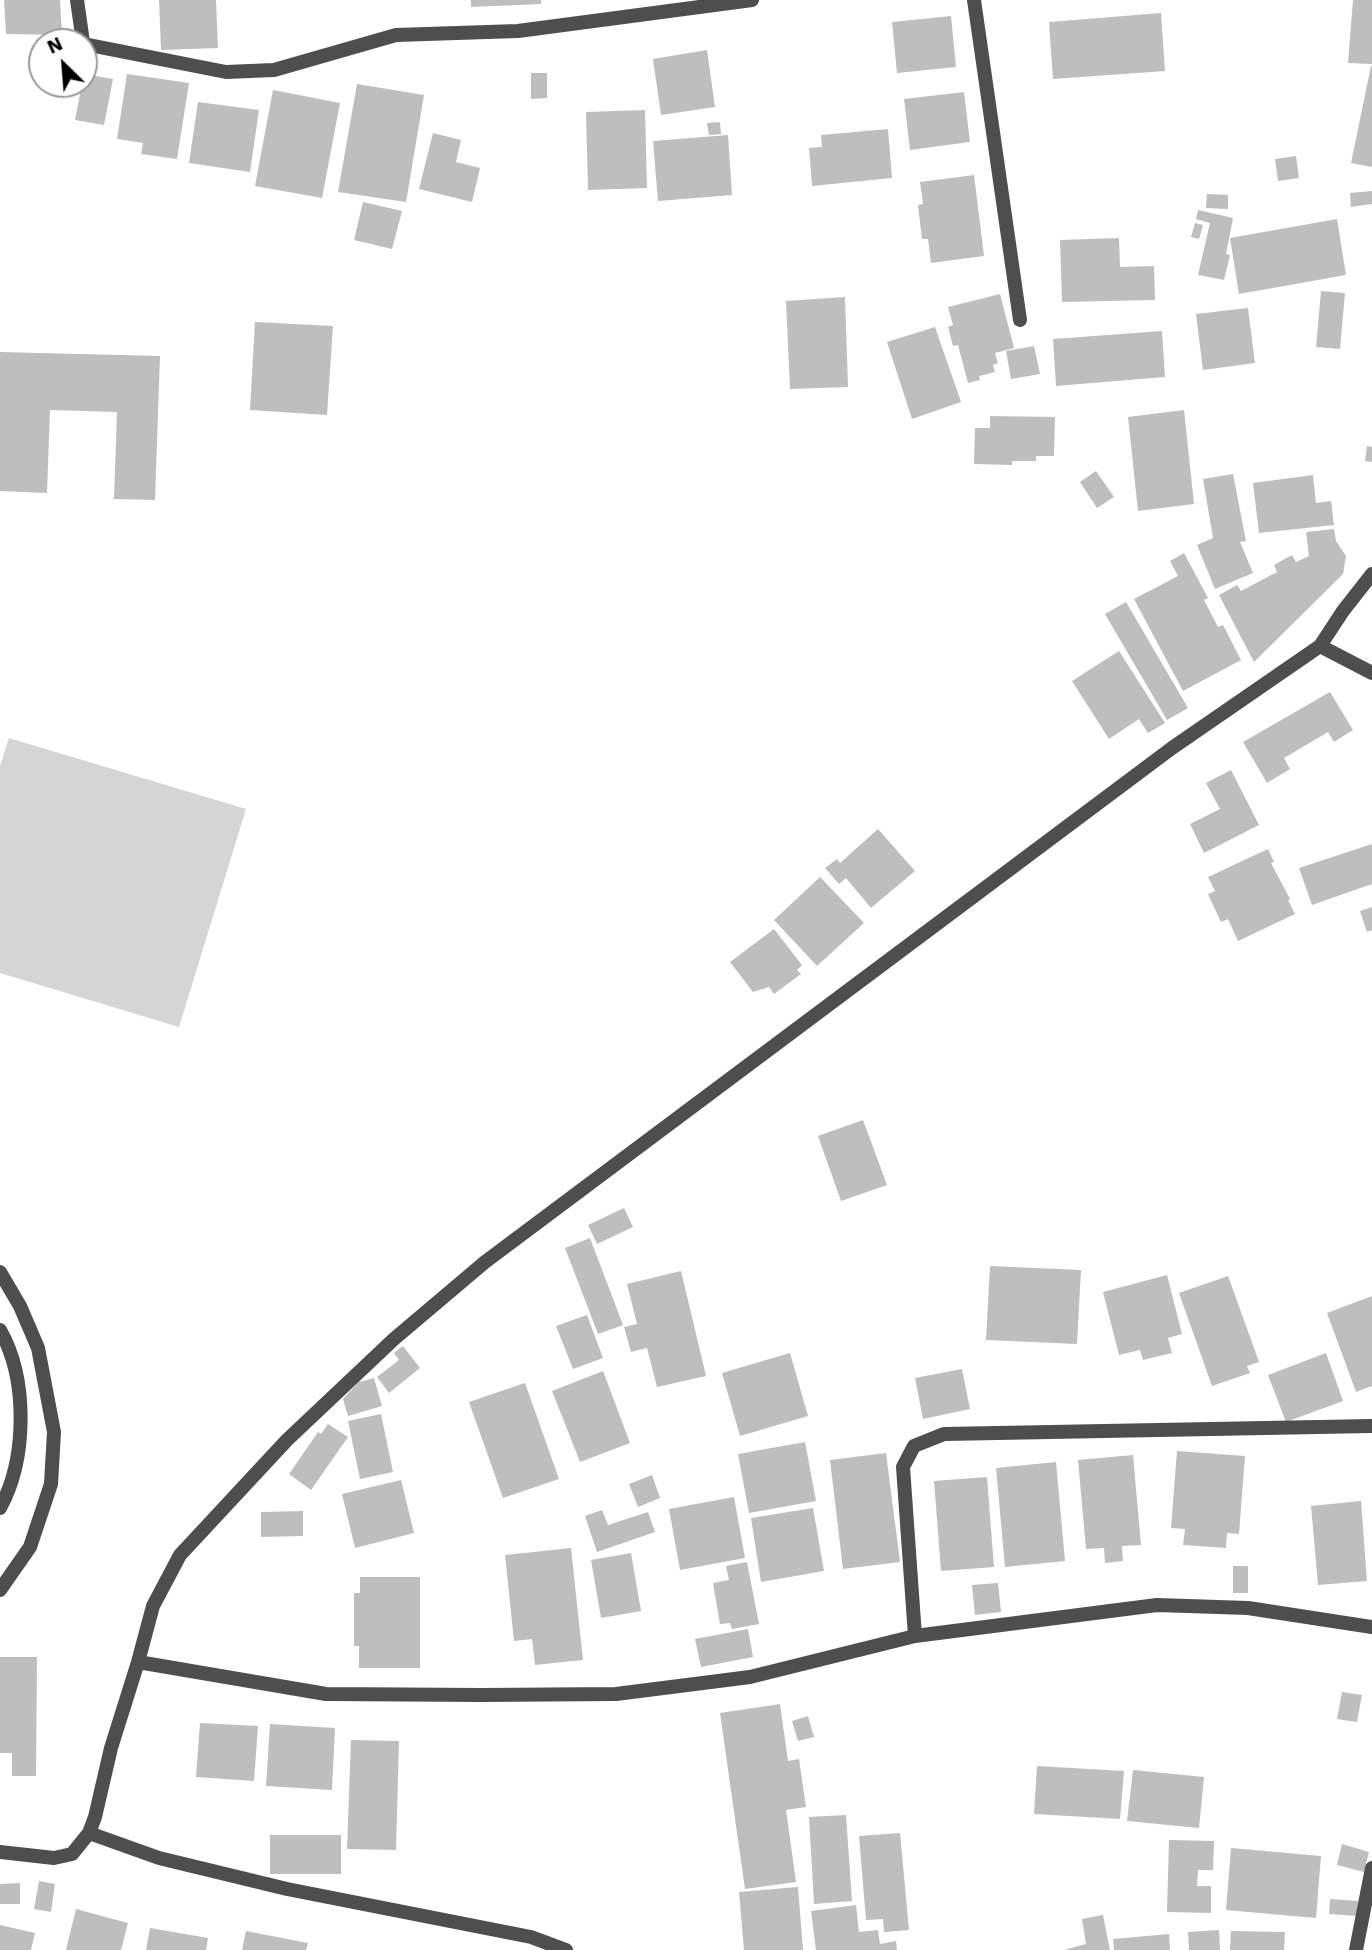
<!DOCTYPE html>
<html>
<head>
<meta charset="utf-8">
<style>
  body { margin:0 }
  #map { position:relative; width:1372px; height:1950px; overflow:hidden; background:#fff; font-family:"Work Sans",sans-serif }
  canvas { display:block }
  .north { position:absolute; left:28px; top:28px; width:70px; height:70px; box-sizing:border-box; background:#fff; border:2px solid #999; border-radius:50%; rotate:335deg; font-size:19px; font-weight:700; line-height:28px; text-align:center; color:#000 }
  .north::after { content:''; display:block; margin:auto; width:24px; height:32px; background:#000; clip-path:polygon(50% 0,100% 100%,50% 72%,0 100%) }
</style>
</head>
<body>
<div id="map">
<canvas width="1372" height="1950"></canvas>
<div class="north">N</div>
</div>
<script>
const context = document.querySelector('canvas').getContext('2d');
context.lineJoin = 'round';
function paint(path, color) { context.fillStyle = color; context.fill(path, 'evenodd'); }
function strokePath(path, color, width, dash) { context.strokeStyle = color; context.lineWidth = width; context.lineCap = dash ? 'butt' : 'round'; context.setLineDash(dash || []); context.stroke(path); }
const green = new Path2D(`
  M9,738L246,809L179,1027L0,973V766Z`);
const building = new Path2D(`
  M4,0H60L62,35L6,34Z
  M159,0H216L218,48L161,50Z
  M471,0H541V4L471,7Z
  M1353,0H1372V64L1348,63Z
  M1161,13L1165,71L1053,79L1049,22Z
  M951,16L956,67L897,73L892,22Z
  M707,50L715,107L661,115L653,59Z
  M1371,66H1372V167L1351,163Z
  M531,73H547V98L531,99Z
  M84,74L113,79L104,125L75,120L82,84H84Z
  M127,74L189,83L177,159L141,154L143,143L117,139Z
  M357,84L424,95L406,202L338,192Z
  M273,90L340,103L322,198L255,186Z
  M964,92L970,142L910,150L904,99Z
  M198,102L259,110L250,172L189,163Z
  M645,110L647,188L588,190L586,112Z
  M720,122L721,134L709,135L707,123Z
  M888,129L892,178L812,186L809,148L822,147L821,135Z
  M433,133L461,140L456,162L480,168L472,202L419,189Z
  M728,135L732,195L658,201L653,141Z
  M1296,156L1299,178L1278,181L1275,159Z
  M974,175L984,256L931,263L928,239H922L918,205L923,204L920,182Z
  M1372,191V204L1351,207L1350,193Z
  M1207,194L1228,195V209L1206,208Z
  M363,202L402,211L392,249L354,240Z
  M1198,210L1233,218L1226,254L1230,255L1224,280L1198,275L1210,223L1196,219Z
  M1337,219L1346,275L1239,294L1230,238Z
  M1195,223L1203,225L1199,239L1191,237Z
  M1119,238L1120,267L1154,266L1155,300L1062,302L1060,240Z
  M1321,291L1345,293L1340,349L1316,347Z
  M1000,294L1014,348L995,353L998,363L993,365L995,372L979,376L980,380L968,383L958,345L953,346L948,327L953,325L948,307Z
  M845,297L848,387L790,389L786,301Z
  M1248,308L1255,363L1203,370L1196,314Z
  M255,322L333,326L327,415L250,410Z
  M935,327L961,402L912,419L887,342Z
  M1162,331L1165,377L1056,386L1053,339Z
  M1034,346L1040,374L1011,379L1006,351Z
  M0,352L160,356L155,500L114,499L117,412L50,410L47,493L0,491Z
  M1184,410L1194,504L1138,511L1128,417Z
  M990,416L1055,417L1054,456H1036V461H1012V465L974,464L975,428H990Z
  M1367,446L1372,447V462L1365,461Z
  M1096,471L1114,497L1097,508L1080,482Z
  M1233,474L1246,541L1240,542L1253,573L1215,589L1197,545L1213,538L1203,479Z
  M1313,475L1316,503L1331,501L1334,525L1259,533L1253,483Z
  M1334,529L1336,541L1346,556L1343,574L1254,662L1219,595L1237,585L1241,591L1277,572L1274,565L1292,555L1296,562L1309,556L1306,532Z
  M1184,553L1208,598L1204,600L1218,627L1223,625L1241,660L1183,691L1134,599L1178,576L1170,561Z
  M1126,602L1188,708L1167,720L1105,614Z
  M1119,651L1165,723L1148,733L1139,719L1109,739L1072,681Z
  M1330,692L1353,730L1334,742L1328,732L1284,758L1290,769L1267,783L1243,742Z
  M1231,770L1259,825L1204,853L1190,824L1220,809L1206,783Z
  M878,829L915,871L871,908L846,878L839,884L825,868L837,859L840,863Z
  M1372,844V884L1312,905L1299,868Z
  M1268,849L1274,862L1271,863L1290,899L1288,900L1295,914L1238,941L1228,919L1221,922L1208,894L1215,891L1208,877Z
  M820,877L864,923L817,966L774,920Z
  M1372,907V930L1367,932L1360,911Z
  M774,929L802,965L797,970L801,974L774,994L769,987L753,992L730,962Z
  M863,1120L887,1185L841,1201L818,1136Z
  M624,1208L633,1227L597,1244L588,1225Z
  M590,1238L623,1325L598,1334L565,1248Z
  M990,1266L1081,1270L1077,1344L986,1340Z
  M681,1271L706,1376L657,1387L647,1348L631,1352L624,1327L637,1324L627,1284Z
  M1167,1275L1182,1334L1168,1338L1172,1353L1143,1360L1140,1350L1119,1355L1103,1292Z
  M1228,1276L1259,1362L1247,1366L1250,1373L1212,1386L1179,1293Z
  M1372,1296V1386L1356,1392L1327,1313Z
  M587,1315L603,1358L573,1369L556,1326Z
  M403,1346L420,1368L389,1393L377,1377L399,1360L394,1353Z
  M790,1353L808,1416L740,1436L722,1373Z
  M1326,1353L1343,1401L1286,1422L1268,1375Z
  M962,1369L970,1409L923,1419L915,1378Z
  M603,1371L630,1443L580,1462L552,1391Z
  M374,1378L382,1406L348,1416L343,1399L359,1382Z
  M525,1383L559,1479L503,1498L469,1402Z
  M381,1414L393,1472L360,1479L348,1421Z
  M328,1424L348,1437L311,1490L289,1474L318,1432L321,1434Z
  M805,1442L816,1501L749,1513L738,1454Z
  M1177,1451L1245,1456L1239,1534L1227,1533L1226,1548L1183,1545L1185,1529L1171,1528Z
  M886,1453L900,1562L843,1569L830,1460Z
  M1133,1455L1141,1545L1122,1546L1123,1561L1105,1563L1104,1548L1086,1549L1078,1460Z
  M1056,1462L1065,1561L1005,1567L996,1468Z
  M652,1475L660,1498L638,1507L629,1484Z
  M987,1477L994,1567L941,1571L934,1481Z
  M401,1480L414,1533L355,1548L342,1494Z
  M734,1497L745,1558L680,1570L669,1509Z
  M1361,1501L1367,1581L1318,1585L1311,1506Z
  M813,1508L824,1571L761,1582L751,1518Z
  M602,1510L608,1525L648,1512L655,1532L597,1552L585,1516Z
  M303,1511V1536L261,1537V1512Z
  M571,1548L583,1660L535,1665L532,1639L514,1641L505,1555Z
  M631,1553L641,1611L601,1618L591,1560Z
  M747,1562L759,1624L732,1629L730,1623L720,1624L713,1583L729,1580L726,1566Z
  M1233,1566H1248V1593H1233Z
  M360,1577H420V1668H359V1646H354V1593H360Z
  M998,1583L1001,1612L975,1615L972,1585Z
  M748,1629L753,1657L701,1667L695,1639Z
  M0,1657H37L36,1776H12V1753H0Z
  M1342,1692L1362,1695L1357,1722L1337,1719Z
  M780,1704L788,1761L799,1759L806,1807L786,1810L796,1882L745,1889L720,1713Z
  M808,1716L814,1737L798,1741L792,1721Z
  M200,1723L258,1726L254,1781L196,1777Z
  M270,1724L335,1728L332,1790L266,1786Z
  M351,1740L399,1741L396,1850L347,1849Z
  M1037,1766L1124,1771L1120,1819L1034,1814Z
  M1133,1770L1204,1777L1199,1828L1127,1821Z
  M846,1815L852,1901L814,1904L809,1817Z
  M900,1833L909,1930L884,1932L883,1919L866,1920L859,1836Z
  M270,1835H341V1874H270Z
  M1169,1840L1214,1841L1213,1870H1198L1197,1886H1211V1913L1167,1912Z
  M1342,1844L1369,1852L1364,1872L1337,1865Z
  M1231,1848L1321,1856L1316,1918L1226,1910Z
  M39,1881L55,1884L51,1912L34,1909Z
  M20,1883V1904H0V1884Z
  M798,1887L803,1950H744L739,1892Z
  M1330,1899L1358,1901L1357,1916L1329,1914Z
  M856,1905L859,1932L878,1930L880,1944L896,1941L897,1950H816L811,1911Z
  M76,1909L128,1923L121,1950H66Z
  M1103,1915L1110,1950H1064L1086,1944L1082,1919Z
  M0,1925L35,1933L31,1950H0Z
  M150,1928L208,1938L206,1950H146Z
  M1219,1930L1220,1950H1189L1188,1932Z
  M246,1931L308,1943L306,1950H242Z
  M1231,1931L1285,1932L1284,1950H1230Z
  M1169,1934L1170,1950H1114L1113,1939Z`);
const lane = new Path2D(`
  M0,1272L20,1306L38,1348L54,1432L51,1484L30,1547L0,1590
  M0,1330C28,1379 27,1459 0,1508`);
const street = new Path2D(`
  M77,0L83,42
  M974,0L1020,320
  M84,44L226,72L274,70L396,35L518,31L752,0
  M1320,646L1372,673
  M915,1636L903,1467L914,1446L944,1434L1372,1426
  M138,1662L326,1694L482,1695L616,1694L750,1677L915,1636L1157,1605L1248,1608L1372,1627
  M89,1833L159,1858L287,1889L531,1937L566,1950
  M0,1852L54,1858L72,1854L89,1833L95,1817L111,1748L138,1662L153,1606L180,1555L287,1440L394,1339L485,1262L1172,748L1320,646L1343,611L1372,574
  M1356,1950L1372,1868`);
paint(green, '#d5d5d5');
paint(building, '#bebebe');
strokePath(lane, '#4e4e4e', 14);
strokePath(street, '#4e4e4e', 14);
</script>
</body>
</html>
